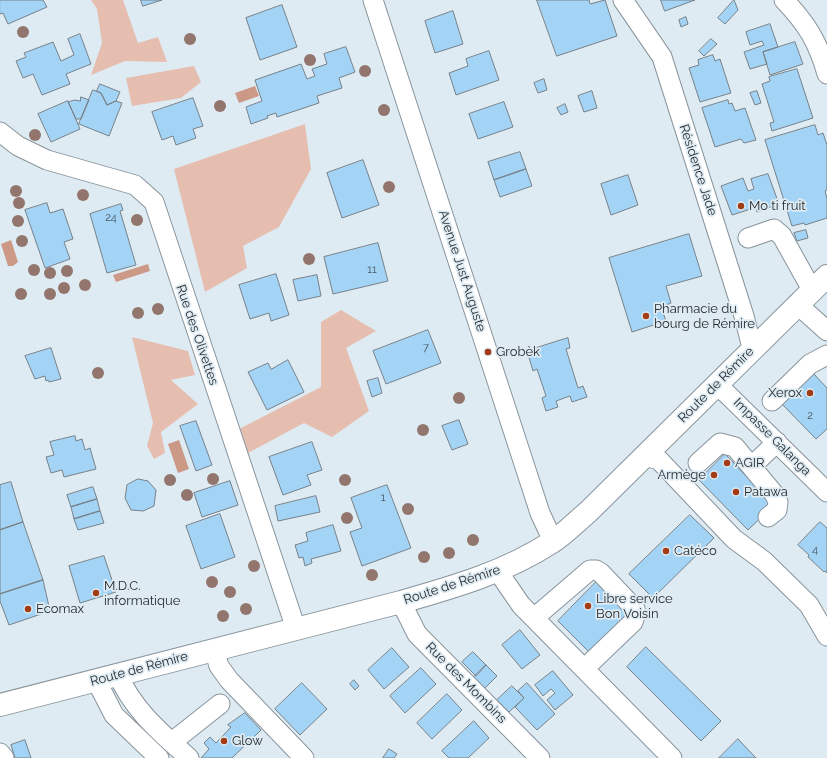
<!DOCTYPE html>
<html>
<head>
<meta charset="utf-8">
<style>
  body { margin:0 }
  canvas { display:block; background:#deebf3 }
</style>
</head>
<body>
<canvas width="827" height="758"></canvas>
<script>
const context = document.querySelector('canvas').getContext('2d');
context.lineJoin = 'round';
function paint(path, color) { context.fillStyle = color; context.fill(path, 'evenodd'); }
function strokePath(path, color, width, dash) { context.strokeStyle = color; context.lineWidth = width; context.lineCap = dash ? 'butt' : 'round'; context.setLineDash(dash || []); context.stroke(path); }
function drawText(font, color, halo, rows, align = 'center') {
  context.font = font + ' Raleway,sans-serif'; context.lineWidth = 3.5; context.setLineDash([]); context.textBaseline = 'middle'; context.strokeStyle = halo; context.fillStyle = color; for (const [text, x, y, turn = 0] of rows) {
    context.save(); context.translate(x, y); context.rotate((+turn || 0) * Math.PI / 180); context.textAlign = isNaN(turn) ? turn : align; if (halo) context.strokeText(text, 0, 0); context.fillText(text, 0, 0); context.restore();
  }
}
const green = new Path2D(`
  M91,0H123L138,43L158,37L167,62L125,61L91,75L102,43L97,9Z
  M194,66L201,82L181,98L132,106L126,78Z
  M305,124L311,169L279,227L243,246L247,268L205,292L174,169Z
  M341,310L376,331L346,348L369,411L332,437L304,423L248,453L239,429L321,387V322Z
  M132,337L188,351L195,375L171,380L198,404L161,432L165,453L154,459L147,446L153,423Z`);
const water = new Path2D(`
  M255,86L259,96L239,103L235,93Z
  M11,240L18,262L13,266H8L1,244Z
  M148,264L150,271L116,282L113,275Z
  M179,440L189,469L178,473L168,444Z`);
const building = new Path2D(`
  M0,0H43L47,7L8,24L3,13L0,14Z
  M141,0H162L143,6Z
  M537,0H589L590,4L605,0L617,36L557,56Z
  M661,0H695L665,11Z
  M734,0L738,10L725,24L718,18Z
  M282,5L297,47L260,60L246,18Z
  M453,11L463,44L435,53L425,21Z
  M686,17L688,24L681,27L679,20Z
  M770,24L778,47L763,52L767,64L750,69L744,52L764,45L762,41L750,45L746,32Z
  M80,34L91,64L66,74L70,84L42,95L33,74L23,78L16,61L26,57L24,53L53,42L61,61L74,55L68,39Z
  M711,39L717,44L704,56L699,51Z
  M795,42L803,64L770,75L763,52Z
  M346,47L355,72L339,78L342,88L317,96L319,103L277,117L276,113L267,116L268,118L251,124L246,107L262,101L255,80L301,64L307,79L315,76L312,69L327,64L324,54Z
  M489,51L499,80L456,95L449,73L468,66L466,59Z
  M713,55L715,61L720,59L731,93L700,102L689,68L699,65L698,60Z
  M797,69L813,118L772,131L770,123L774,122L762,84L770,81L769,77Z
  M544,79L547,90L538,93L534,83Z
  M100,84L120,92L116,101L107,105L101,93L97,91Z
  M93,90L101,93L107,105L116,101L122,103L109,136L79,124Z
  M592,91L597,108L584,112L578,96Z
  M757,91L761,103L755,105L750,93Z
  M81,97L89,100L81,119H76L68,102L75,100L80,101Z
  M193,98L203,126L193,129L196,138L176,145L173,136L162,140L152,112Z
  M728,100L729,104L732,103L735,111L745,108L756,140L744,143L741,139L715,147L702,108Z
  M68,101L80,129L51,142L38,114Z
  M504,102L513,127L478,139L469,114Z
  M565,104L568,112L561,115L557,108Z
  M815,125L818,135L823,133L827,145V190L825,191L827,199V218L805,225L804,223L792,226L765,140Z
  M520,152L526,169L494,180L488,162Z
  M363,160L379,205L342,218L327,173Z
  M526,169L532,186L500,197L494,180Z
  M768,174L779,204L757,212L754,204H753L754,208L732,215L721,186L743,178L748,191L754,189L751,179Z
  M628,175L638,205L611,215L601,184Z
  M47,203L50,213L63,209L73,239L64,242L70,259L45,268L25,210Z
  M121,204L123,210L120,211L136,265L107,273L90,214Z
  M806,230L808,238L797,241L794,233Z
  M689,234L702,276L666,286L671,303L661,307L666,321L632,332L609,258Z
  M378,243L388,281L333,294L324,257Z
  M276,274L289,315L271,321L269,313L250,319L239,285Z
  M317,275L321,296L298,301L293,280Z
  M428,330L441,363L386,384L373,351Z
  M568,338L570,348L566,349L578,388L583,386L587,397L572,402L570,396L556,401L558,407L546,411L542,398L546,396L537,369L533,371L527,351Z
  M51,348L61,379L49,382L48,380L46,381L45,376L35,379L25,356Z
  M288,360L304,392L267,410L248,372L268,363L271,369Z
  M813,373L827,388V429L816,439L782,404Z
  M378,378L382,393L372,397L367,381Z
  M459,420L468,444L452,450L442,426Z
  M196,421L212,465L196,471L180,426Z
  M75,436L76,441L82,439L85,450L90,448L96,469L64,477L62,470L51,473L46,457L54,455L50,442Z
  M312,442L322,470L307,475L311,485L283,495L269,457Z
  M725,454L774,505L748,530L699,480Z
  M138,479L148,481L156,490L154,506L143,511L131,510L125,498L127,485Z
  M230,481L238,505L202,517L194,493Z
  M11,482L23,522L0,530V485Z
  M387,485L411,548L362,566L350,532L362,528L351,498Z
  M93,487L97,499L71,507L67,495Z
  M316,496L320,512L278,521L275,506Z
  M97,499L100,511L74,519L71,507Z
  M100,511L104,523L78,530L74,519Z
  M220,514L235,557L201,569L186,526Z
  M690,515L714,538L653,598L629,574Z
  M23,522L43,580L0,594V530Z
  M820,522L827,528V573L825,571L824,572L808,557L809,555L798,545Z
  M333,525L341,551L311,559L312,563L305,566L303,557L299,558L295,545L308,541L306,533Z
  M104,556L116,592L80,603L69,566Z
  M599,579L633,613L592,655L558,621Z
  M43,580L50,611L9,625L0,601V594Z
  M520,630L540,655L522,669L502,645Z
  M646,647L721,721L701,741L627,667Z
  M392,648L409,667L384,689L368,670Z
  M473,652L486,665L476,676L462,662Z
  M486,665L497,676L484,689L473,678Z
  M421,668L436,684L405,713L390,696Z
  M553,671L573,695L555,710L547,700L555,693L551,689L543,696L535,685Z
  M354,680L359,686L355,690L350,684Z
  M302,683L327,709L300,735L275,709Z
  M527,683L555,714L537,730L515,707L524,698L518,691Z
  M512,686L524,698L509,712L497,700Z
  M447,694L462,710L432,739L417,723Z
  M245,713L261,730L232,758H201L209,749L204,743L210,737L216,743L231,727L228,725Z
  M474,721L489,738L468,758H449L442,751Z
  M738,739L756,758H719Z
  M25,740L31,758H15L11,745Z
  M389,749L397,754L394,758H383Z`);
const minor = new Path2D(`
  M373,0L540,513L553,541
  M623,0L662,57L744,316L752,348
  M784,0C807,24 818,42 827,74
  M0,132L18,146L47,160L135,185L154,202L296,629
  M748,238L774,229L782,236L812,290
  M797,304L827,331
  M713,388L724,391L827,492
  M772,401L810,364L827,355
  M645,456L659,460L734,539L764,561L809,605L827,636
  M698,463L720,443L735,447L775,495L778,502L777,510L768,517
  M752,466L777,442
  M497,570L521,605L672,758
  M401,602L417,634L540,758
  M534,618L590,570H596L601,573L635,609L636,613L633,622L584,669
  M214,649L219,666L229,680L304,758
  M118,674C132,709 161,733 189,758
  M96,680L114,715L159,758
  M172,742L220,704
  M0,753L4,758`);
const major = new Path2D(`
  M0,705L401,602C454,587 506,572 552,542C565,534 576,522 588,512L827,276`);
const trees = [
  [23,32],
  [190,39],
  [310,60],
  [365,71],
  [220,106],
  [384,110],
  [35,135],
  [389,187],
  [16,191],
  [83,195],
  [19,203],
  [137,220],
  [18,221],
  [22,241],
  [309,259],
  [34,270],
  [67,271],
  [50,273],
  [85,285],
  [64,288],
  [21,294],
  [50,294],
  [158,309],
  [138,313],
  [98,373],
  [459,398],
  [423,430],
  [213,479],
  [170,480],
  [345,480],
  [187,495],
  [408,509],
  [347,518],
  [473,540],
  [449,553],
  [424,557],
  [254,566],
  [372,575],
  [212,582],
  [230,592],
  [246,609],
  [223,616]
];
const markers = [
  [741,206,4,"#a23c15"],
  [646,316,4,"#a23c15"],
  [488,352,4,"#a23c15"],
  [810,393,4,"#a23c15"],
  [727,463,4,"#a23c15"],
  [714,475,4,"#a23c15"],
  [736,492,4,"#a23c15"],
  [666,551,4,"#a23c15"],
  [96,593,4,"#a23c15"],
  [588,606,4,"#a23c15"],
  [28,609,4,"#a23c15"],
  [224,741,4,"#a23c15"]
];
const numberNames = [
  ["24",111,218],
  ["11",372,270],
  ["7",426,348],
  ["2",810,416],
  ["1",383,498],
  ["4",815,550]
];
const streetNames = [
  ["Résidence Jade",698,170,72],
  ["Avenue Just Auguste",462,271,72],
  ["Rue des Olivettes",197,335,71],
  ["Route de Rémire",716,385,-45],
  ["Impasse Galanga",772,437,45],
  ["Route de Rémire",452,585,-18],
  ["Route de Rémire",139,669,-15],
  ["Rue des Mombins",466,683,45]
];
const poiNames = [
  ["Mo ti fruit",749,206],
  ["Pharmacie du",654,309],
  ["bourg de Rémire",654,324],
  ["Grobèk",496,352],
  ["Xerox",802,393,"right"],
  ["AGIR",735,463],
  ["Armège",706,475,"right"],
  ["Patawa",744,492],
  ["Catéco",674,551],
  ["M.D.C.",104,586],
  ["informatique",104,601],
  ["Libre service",596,599],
  ["Bon Voisin",596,614],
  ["Ecomax",36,609],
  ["Glow",232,741]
];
paint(green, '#e6beb0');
paint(water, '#cd9987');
paint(building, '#a4d4f5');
strokePath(building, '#778189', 1);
strokePath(minor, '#89949c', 21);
strokePath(major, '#89949c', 24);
strokePath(minor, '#fff', 19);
strokePath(major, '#fff', 22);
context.fillStyle = '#92766d';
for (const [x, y] of trees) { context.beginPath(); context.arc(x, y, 6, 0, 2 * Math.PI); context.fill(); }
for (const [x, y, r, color] of markers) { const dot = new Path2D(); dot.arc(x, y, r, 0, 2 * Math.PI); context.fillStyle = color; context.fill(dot); strokePath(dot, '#deebf3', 1.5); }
drawText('11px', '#465560', null, numberNames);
drawText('13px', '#272b2f', '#deebf3', streetNames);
drawText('13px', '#272b2f', '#deebf3', poiNames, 'left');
</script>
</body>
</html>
